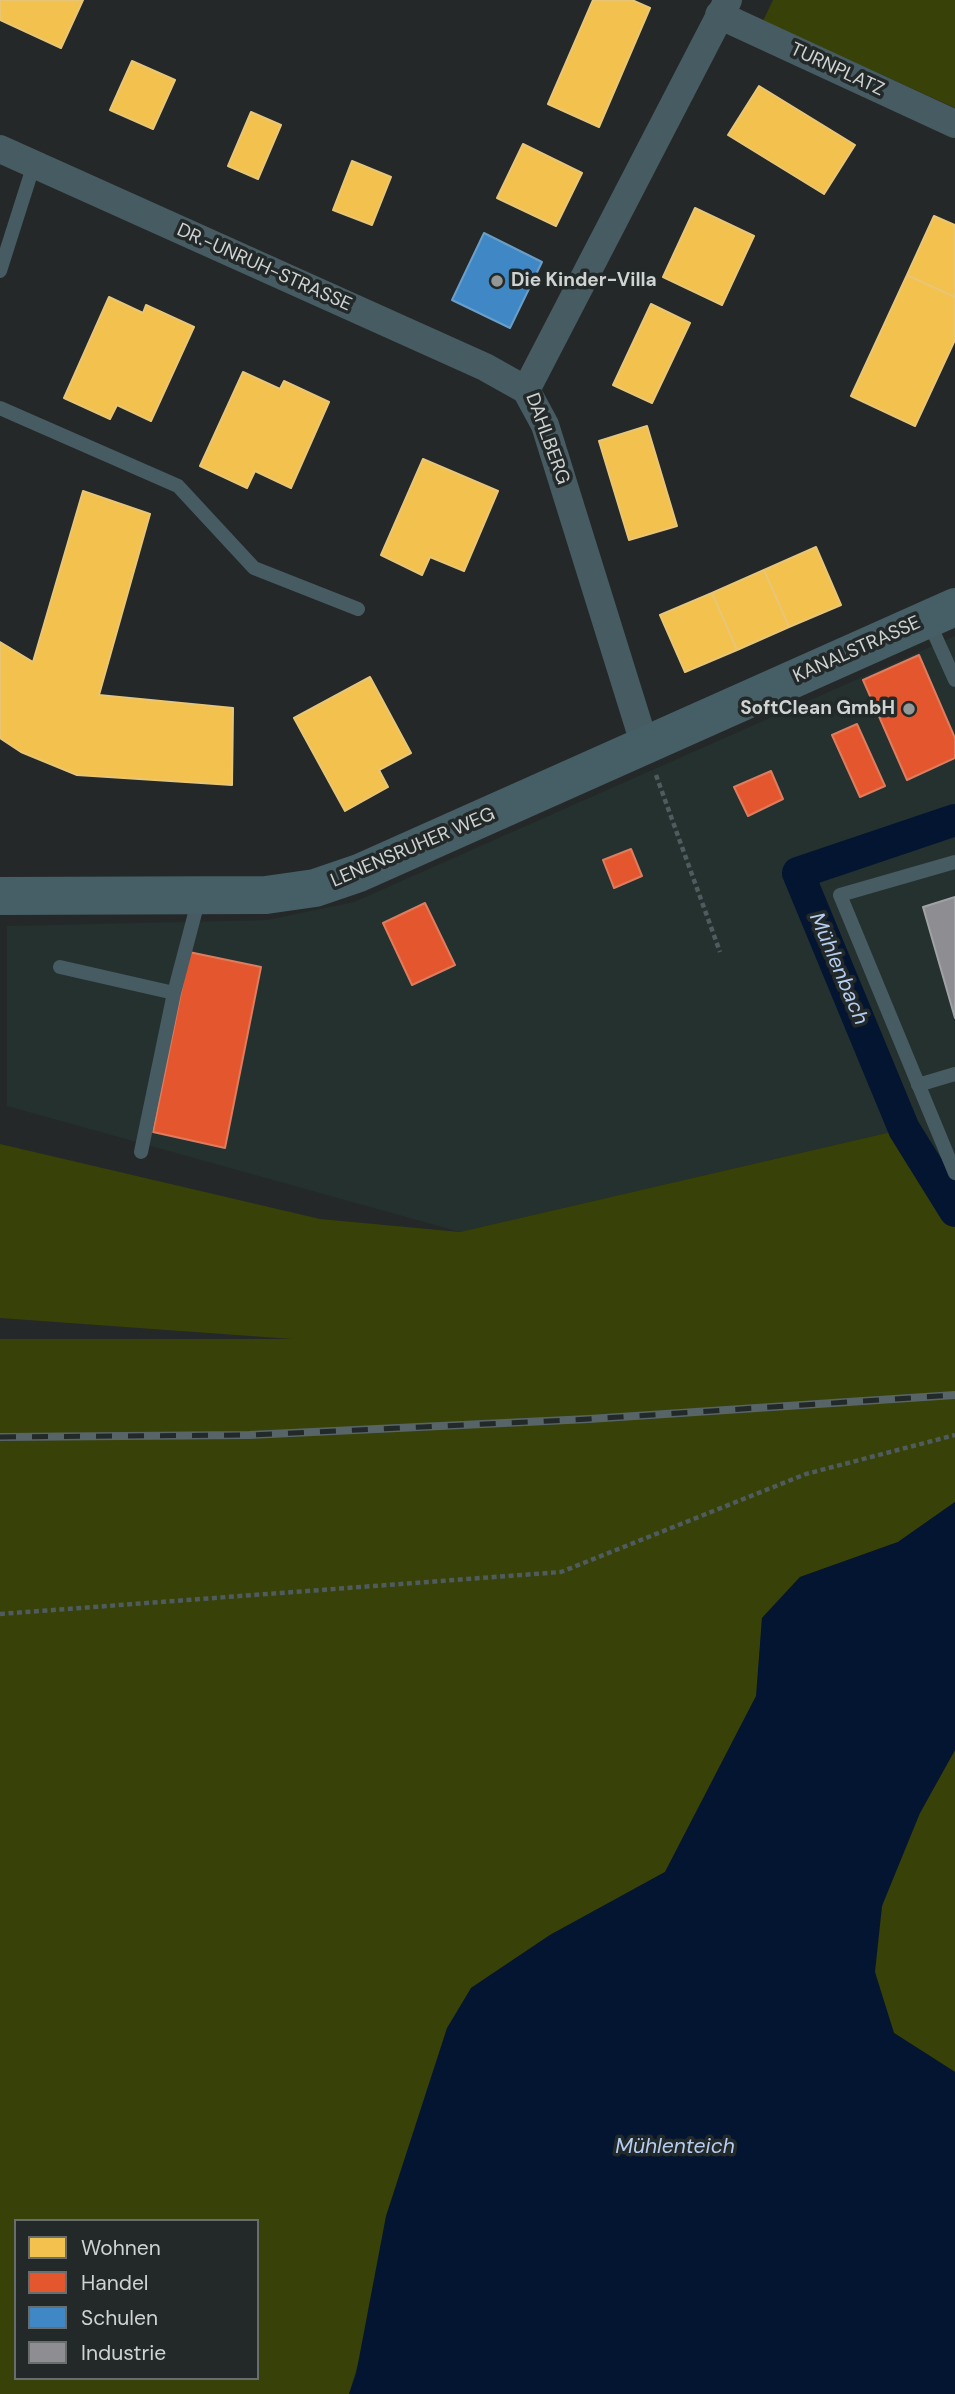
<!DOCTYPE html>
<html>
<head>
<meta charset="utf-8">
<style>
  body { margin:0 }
  #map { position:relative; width:955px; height:2394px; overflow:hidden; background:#242828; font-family:"DM Sans",sans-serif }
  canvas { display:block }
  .legend { position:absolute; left:14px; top:2219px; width:245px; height:161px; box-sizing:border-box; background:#232929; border:2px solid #686d6d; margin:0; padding:9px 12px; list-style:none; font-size:21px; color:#cfd3d2 }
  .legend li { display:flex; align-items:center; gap:14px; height:35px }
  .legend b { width:35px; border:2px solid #686d6d }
</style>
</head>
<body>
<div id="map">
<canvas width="955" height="2394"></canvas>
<ul class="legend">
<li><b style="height:19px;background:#f2c14e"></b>Wohnen</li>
<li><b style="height:19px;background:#e4572e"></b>Handel</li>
<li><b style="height:19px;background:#3f88c5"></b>Schulen</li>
<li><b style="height:19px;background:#8d8d92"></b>Industrie</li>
</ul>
</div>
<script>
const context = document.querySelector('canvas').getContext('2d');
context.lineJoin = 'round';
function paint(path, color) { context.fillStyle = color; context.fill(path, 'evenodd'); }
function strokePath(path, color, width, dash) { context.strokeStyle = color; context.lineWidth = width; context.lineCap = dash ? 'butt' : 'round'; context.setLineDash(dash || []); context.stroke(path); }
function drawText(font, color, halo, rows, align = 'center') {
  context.font = font + ' "DM Sans",sans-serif'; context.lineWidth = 7; context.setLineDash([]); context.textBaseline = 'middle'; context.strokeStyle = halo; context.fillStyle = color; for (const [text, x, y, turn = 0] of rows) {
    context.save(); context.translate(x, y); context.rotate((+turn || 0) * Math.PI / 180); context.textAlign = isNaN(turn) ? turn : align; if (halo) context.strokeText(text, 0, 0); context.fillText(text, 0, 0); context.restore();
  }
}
const built = new Path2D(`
  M955,636V1211L904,1129L460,1232L7,1106V926L267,920L354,902Z`);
const green = new Path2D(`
  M773,0H955V108L763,21Z
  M904,1129L955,1211V1502L898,1542L800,1577L762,1618L757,1695L665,1872L550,1935L471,1988L349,2394H0V1339H292L0,1318V1144L320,1219L460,1232ZM16,2221H257V2378H16Z
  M955,1750V2072L894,2033C888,2014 876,1990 875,1971C871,1893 918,1815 955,1750Z`);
const water = new Path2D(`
  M955,1502V1750L920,1813L882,1906L875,1972L894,2033L955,2072V2394H349L356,2374L386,2216L447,2028L471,1988L550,1935L665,1872L756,1696L762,1618L800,1577L898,1542Z`);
const homes = new Path2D(`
  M0,0H83L61,48L0,20Z
  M593,0H632L650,8L599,127L548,104Z
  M132,61L175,80L153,129L110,110Z
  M759,86L855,145L824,194L728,135Z
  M251,112L281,125L258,179L228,166Z
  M523,144L582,173L556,226L497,198Z
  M352,161L391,177L372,225L333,210Z
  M695,208L754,236L722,305L663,277Z
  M934,216L955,225V297L907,275Z
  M907,275L955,297V340L915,426L851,396Z
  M109,297L143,313L146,305L194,327L151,421L117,405L110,419L64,398Z
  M651,304L690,323L652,403L613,385Z
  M243,372L280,389L284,381L329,402L291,488L255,471L247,488L200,466Z
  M647,426L677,526L629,540L599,441Z
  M423,459L498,491L464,571L430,557L422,575L381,555Z
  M83,491L150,514L99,695L233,708L232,785L77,775L21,752L0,738V642L33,662Z
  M816,547L841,605L789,627L764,570Z
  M764,570L789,627L737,650L712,593Z
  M712,593L737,650L685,672L660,615Z
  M370,677L411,753L379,770L388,787L345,811L294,718Z`);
const shops = new Path2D(`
  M919,655L955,738V758L907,780L863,680Z
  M857,724L885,786L860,797L832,735Z
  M771,771L783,799L748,816L734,787Z
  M631,849L642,876L614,888L603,860Z
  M425,903L455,965L412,985L383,923Z
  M189,952L261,967L225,1148L153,1132Z`);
const schools = new Path2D(`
  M484,233L542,262L510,328L452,300Z`);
const industry = new Path2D(`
  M955,897V1018L923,907Z`);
const canal = new Path2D(`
  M955,820L798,873L904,1129L955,1211`);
const path = new Path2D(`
  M656,775L720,952
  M0,1614L561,1572L806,1474L955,1435`);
const lane = new Path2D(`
  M0,271L34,164
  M0,408L178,486L254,568L358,609
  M928,620L955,680
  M955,862L840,895L955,1173
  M60,967L174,993
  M918,1085L955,1074
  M141,1152L174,993L199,898`);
const street = new Path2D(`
  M719,15L955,124
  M0,149L485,367L526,390
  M645,746L545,425L526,390L728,0`);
const secondary = new Path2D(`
  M0,896L266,895L315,888L359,873L955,607`);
const rail = new Path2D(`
  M0,1437L249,1435L589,1419L955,1395`);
const markers = [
  [497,281,7,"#939796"],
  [909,709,7,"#939796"]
];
const streetNames = [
  ["TURNPLATZ",837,70,25],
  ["DR.-UNRUH-STRASSE",264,268,24],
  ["DAHLBERG",547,439,70],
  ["KANALSTRASSE",857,650,-24],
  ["LENENSRUHER WEG",413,848,-23]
];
const poiNames = [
  ["Die Kinder-Villa",511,281],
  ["SoftClean GmbH",895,709,"right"]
];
const waterNames = [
  ["Mühlenbach",838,969,67],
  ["Mühlenteich",675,2147]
];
paint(built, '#24312f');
paint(green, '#384107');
paint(water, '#031531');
paint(homes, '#f2c14e');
strokePath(homes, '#e8c676', 2);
paint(shops, '#e4572e');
strokePath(shops, '#de7c5f', 2);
paint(schools, '#3f88c5');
strokePath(schools, '#6a9ec9', 2);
paint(industry, '#8d8d92');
strokePath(industry, '#a1a2a5', 2);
strokePath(canal, '#031531', 32);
strokePath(path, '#4e5b5f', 4.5, [5, 3.5]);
strokePath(lane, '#475b62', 14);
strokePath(street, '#475b62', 28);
strokePath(secondary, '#465e65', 38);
strokePath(rail, '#576569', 8);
strokePath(rail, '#232929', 5, [16]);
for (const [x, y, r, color] of markers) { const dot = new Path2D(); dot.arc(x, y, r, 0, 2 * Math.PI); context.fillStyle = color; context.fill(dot); strokePath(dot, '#232929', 2.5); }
drawText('19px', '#cfd3d2', '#232929', streetNames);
drawText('bold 19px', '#cfd3d2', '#232929', poiNames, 'left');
drawText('italic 21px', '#b5cef2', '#232929', waterNames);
</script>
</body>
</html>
